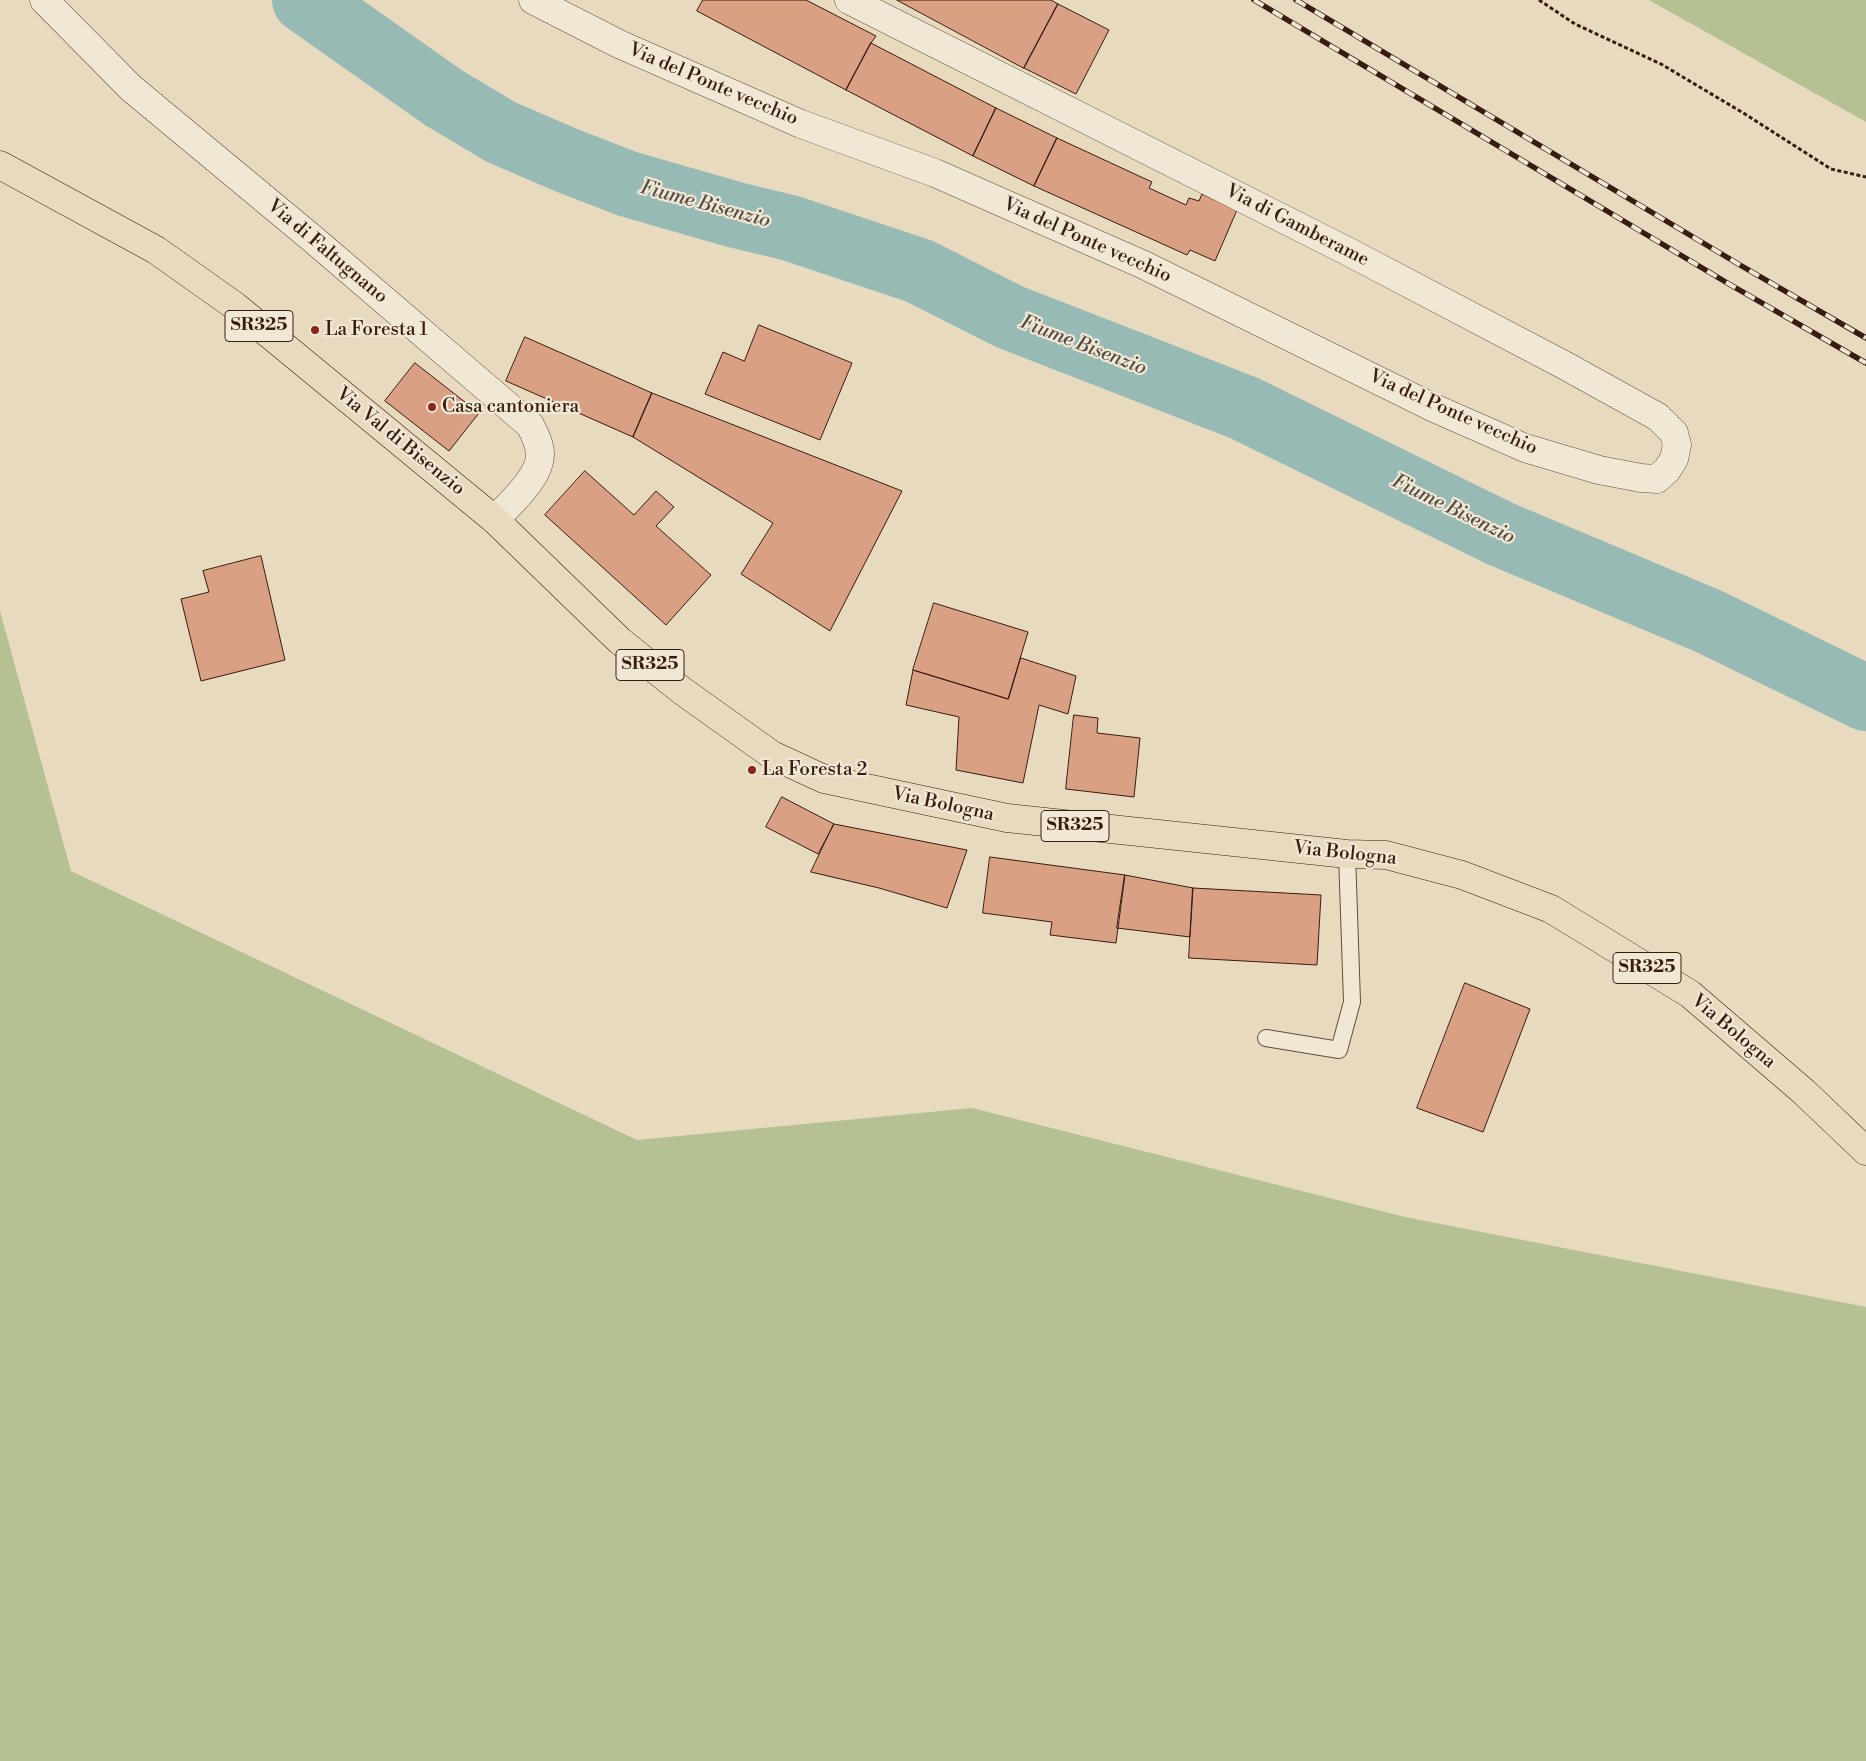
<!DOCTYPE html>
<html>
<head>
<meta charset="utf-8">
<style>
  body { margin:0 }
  canvas { display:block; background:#e8dabf }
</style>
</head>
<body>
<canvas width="1866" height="1761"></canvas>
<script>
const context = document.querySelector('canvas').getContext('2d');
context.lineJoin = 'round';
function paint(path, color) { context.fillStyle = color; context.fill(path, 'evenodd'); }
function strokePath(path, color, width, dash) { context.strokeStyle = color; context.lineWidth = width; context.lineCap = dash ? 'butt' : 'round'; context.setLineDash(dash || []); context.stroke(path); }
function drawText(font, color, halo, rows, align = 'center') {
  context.font = font + ' "Libre Bodoni",serif'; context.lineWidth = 4.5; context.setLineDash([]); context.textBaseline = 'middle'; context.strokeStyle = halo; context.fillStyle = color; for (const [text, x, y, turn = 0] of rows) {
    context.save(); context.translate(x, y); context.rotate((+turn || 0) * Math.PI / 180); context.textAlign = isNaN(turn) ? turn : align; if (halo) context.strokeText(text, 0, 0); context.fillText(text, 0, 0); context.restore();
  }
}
const green = new Path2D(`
  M1649,0H1866V122Z
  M0,611L71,871L637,1140L972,1108L1405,1217L1866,1307V1761H0Z`);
const river = new Path2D(`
  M305,0L444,98L501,132L566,160L628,184L736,215L790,228L919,271L1010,317L1244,408L1501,534L1708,621L1866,698`);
const building = new Path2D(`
  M703,0H806L876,36L871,43L846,90L697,11Z
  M897,0H1051L1058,4L1024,68Z
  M1058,4L1109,30L1076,94L1024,68Z
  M871,43L996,108L973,156L846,90Z
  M996,108L1057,138L1034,186L973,156Z
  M1057,138L1152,182L1149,188L1186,205L1189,198L1199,201L1202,194L1237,210L1215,261L1190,250L1187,255L1034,186Z
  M759,325L852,363L820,440L705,394L723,352L744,361Z
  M525,337L652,393L633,437L506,381Z
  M415,363L479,413L449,451L385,401Z
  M652,393L902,491L830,631L741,574L773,523L633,437Z
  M585,471L634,515L656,491L674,507L656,526L711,575L666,625L545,515Z
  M261,556L285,660L201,681L181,599L209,592L203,571Z
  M934,603L1028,632L1008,699L913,670Z
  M1021,658L1076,676L1068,714L1039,705L1023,783L956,770L959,717L906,705L913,670L1008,699Z
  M1074,715L1098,718L1097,733L1140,738L1134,797L1066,789Z
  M782,797L834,824L818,854L766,827Z
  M834,824L967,850L947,908L879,888L811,872Z
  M990,857L1125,875L1116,943L1050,935L1052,922L983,913Z
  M1125,875L1193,888L1190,937L1117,928Z
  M1193,888L1321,895L1317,965L1189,958Z
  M1465,983L1530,1009L1483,1132L1417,1108Z`);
const path = new Path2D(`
  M1539,0L1575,24L1661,64L1745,114L1831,169L1866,177`);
const service = new Path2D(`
  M1266,1038L1339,1050L1352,1002L1347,854`);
const minor = new Path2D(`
  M44,0L131,88L314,240L530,425C534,433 540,444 540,454C541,477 509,504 495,520
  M533,0L619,44L801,124L935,173L1144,265L1434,408L1525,448L1599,470L1641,478L1657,479L1667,470L1674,459L1677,445L1674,433L1658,417L1564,365L1345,250L849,0`);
const primary = new Path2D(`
  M0,165L156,250L235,306L495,520L620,641L681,690L772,755L824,779L1007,818L1347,854L1386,855L1462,875L1551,909L1690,994L1804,1092L1866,1151`);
const rail = new Path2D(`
  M1254,0L1729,284L1866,363
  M1296,0L1740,265L1866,338`);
const markers = [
  [315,330,5,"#8f2418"],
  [432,407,5,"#8f2418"],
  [752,770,5,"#8f2418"]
];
const shields = [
  [259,326,68],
  [650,665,68],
  [1075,826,68],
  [1647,968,68]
];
const shieldNames = [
  ["SR325",259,326],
  ["SR325",650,665],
  ["SR325",1075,826],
  ["SR325",1647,968]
];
const streetNames = [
  ["Via del Ponte vecchio",713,85,23],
  ["Via di Gamberame",1297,226,27],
  ["Via del Ponte vecchio",1087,241,24],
  ["Via di Faltugnano",327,252,40],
  ["Via del Ponte vecchio",1453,413,24],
  ["Via Val di Bisenzio",400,442,39],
  ["Via Bologna",943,805,12],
  ["Via Bologna",1345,854,6],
  ["Via Bologna",1733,1032,40]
];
const poiNames = [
  ["La Foresta 1",325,330],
  ["Casa cantoniera",442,407],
  ["La Foresta 2",762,770]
];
const waterNames = [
  ["Fiume Bisenzio",705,205,15],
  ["Fiume Bisenzio",1083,346,21],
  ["Fiume Bisenzio",1453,510,26]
];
paint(green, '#b5c093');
strokePath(river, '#97bab5', 66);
paint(building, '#d9a083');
strokePath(building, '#391c11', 1);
strokePath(service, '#654c3c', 18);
strokePath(minor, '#654c3c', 29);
strokePath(primary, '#391c11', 29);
strokePath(path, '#391c11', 3, [4, 2.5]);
strokePath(service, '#f0e7d5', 16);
strokePath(minor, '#f0e7d5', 28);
strokePath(primary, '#e8dabf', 28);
strokePath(rail, '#391c11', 5.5);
strokePath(rail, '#f0e7d5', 4, [11]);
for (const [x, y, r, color] of markers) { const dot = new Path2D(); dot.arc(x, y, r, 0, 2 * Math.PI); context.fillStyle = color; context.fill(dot); strokePath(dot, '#f0e7d5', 2); }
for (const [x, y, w] of shields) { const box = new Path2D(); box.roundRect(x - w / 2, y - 15.5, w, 31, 4); context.fillStyle = '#f0e7d5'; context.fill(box); strokePath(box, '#391c11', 1); }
drawText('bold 18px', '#391c11', null, shieldNames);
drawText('19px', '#391c11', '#f0e7d5', streetNames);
drawText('19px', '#391c11', '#f0e7d5', poiNames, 'left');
drawText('italic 20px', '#554b42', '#f0e7d5', waterNames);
</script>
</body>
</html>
